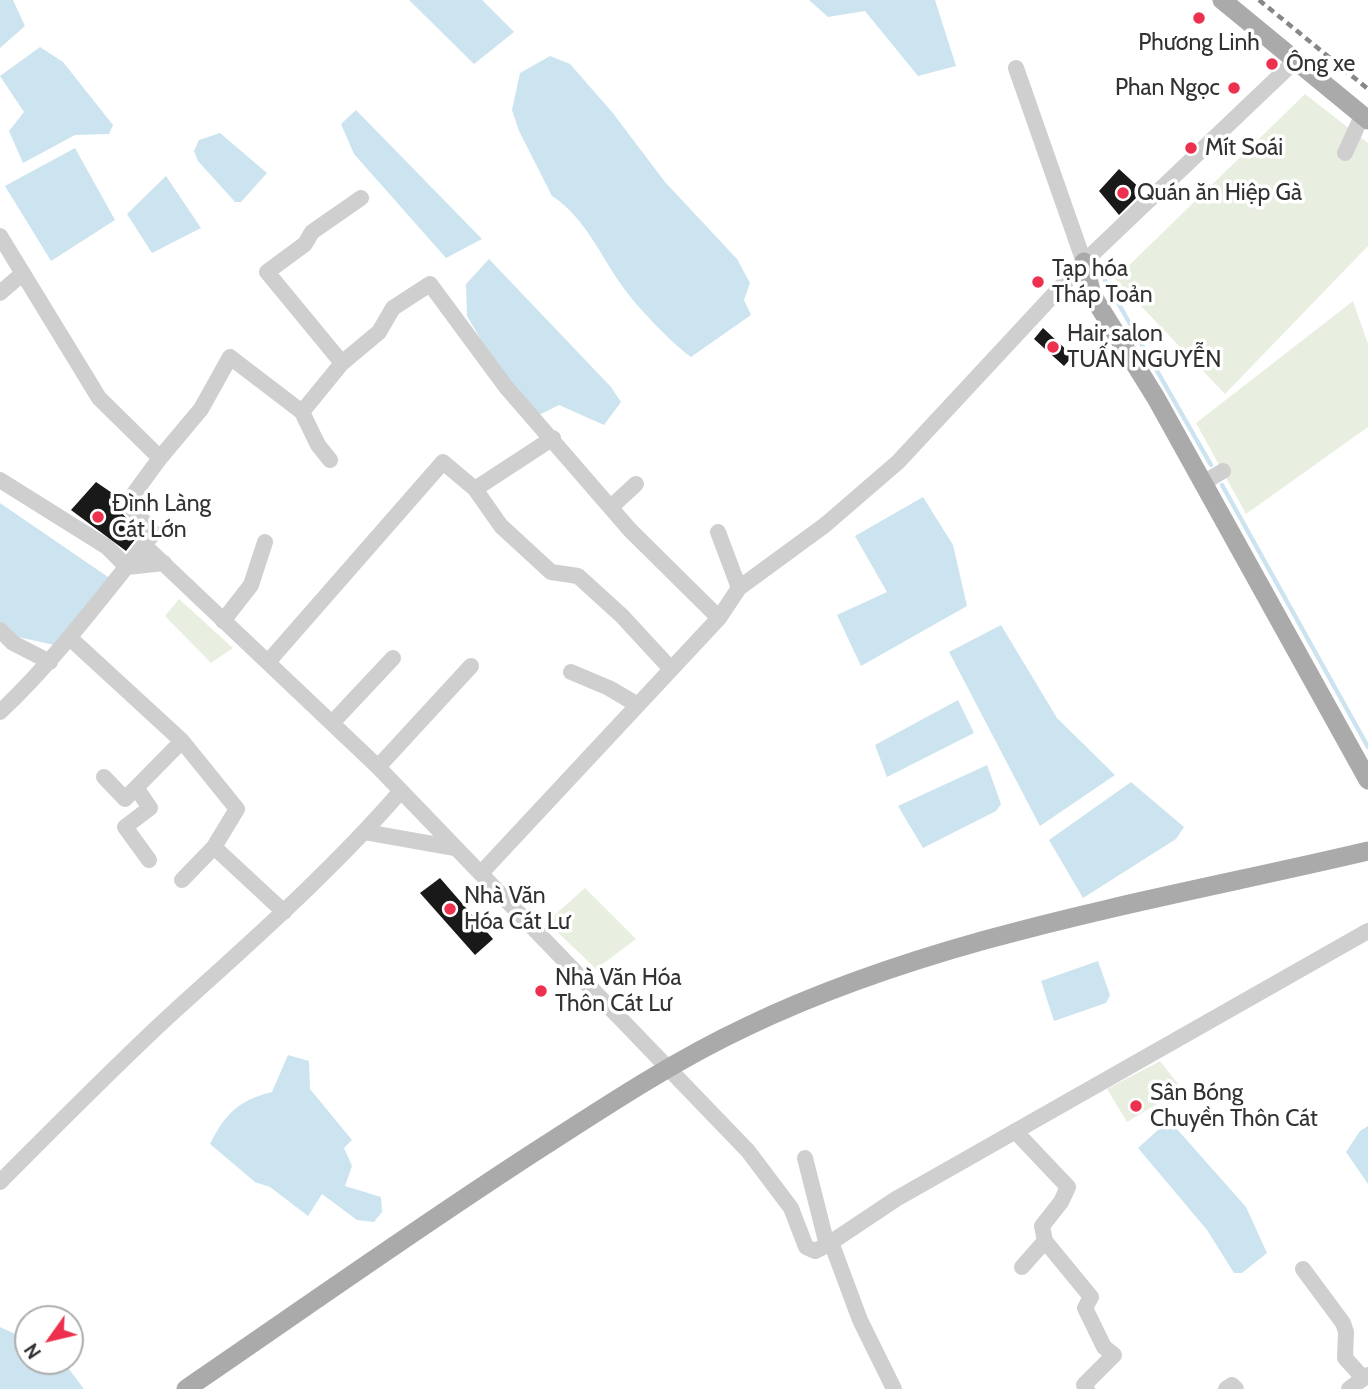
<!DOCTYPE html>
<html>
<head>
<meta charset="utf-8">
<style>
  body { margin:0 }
  #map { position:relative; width:1368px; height:1389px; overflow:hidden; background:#fff; font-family:Cabin,sans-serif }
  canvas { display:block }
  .north { position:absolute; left:14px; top:1305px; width:70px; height:70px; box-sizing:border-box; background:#fff; border:2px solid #adadad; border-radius:50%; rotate:236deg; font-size:19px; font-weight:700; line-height:28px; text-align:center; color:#323232 }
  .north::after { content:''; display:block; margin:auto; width:24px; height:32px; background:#ec304d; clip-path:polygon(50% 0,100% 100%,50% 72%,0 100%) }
</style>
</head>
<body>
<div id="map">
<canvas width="1368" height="1389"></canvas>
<div class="north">N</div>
</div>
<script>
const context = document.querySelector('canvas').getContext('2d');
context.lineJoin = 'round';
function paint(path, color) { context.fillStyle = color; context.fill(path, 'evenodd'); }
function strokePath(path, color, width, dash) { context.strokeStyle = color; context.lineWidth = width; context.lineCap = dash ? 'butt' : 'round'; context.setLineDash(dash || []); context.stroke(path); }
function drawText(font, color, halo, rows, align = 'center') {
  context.font = font + ' Cabin,sans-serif'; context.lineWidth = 7; context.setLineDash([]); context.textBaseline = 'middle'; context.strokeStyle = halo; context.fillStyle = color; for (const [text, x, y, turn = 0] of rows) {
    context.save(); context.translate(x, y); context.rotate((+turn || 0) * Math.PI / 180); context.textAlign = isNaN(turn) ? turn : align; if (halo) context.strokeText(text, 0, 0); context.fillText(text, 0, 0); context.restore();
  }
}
const green = new Path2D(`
  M1305,94L1368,143V246L1225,394L1115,279Z
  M1353,301L1368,344V427L1246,514L1196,423Z
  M179,599L233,648L211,663L165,616Z
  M585,888L636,939L596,969L547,922Z
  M1160,1061L1182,1089L1127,1122L1107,1089Z`);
const water = new Path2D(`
  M0,0H13L25,26L0,48Z
  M409,0H482L514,32L474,64Z
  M809,0H935L956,66L918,76L865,11L828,17Z
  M40,47L63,62L113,125L109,134L75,135L23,163L9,131L24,112L0,76Z
  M550,56L570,64L612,112L665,182L737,259L750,283L744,300L751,315L691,357C676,347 640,310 629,295C603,263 588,219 552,196L519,131L512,110L520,73Z
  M356,110L482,239L446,258L354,154L341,124Z
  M220,133L267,173L241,202H235L198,161L194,151L199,140Z
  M75,148L115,220L51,261L5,186Z
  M166,176L201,228L152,253L127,214Z
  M489,259L611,387L621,402L604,425L559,405L539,415L491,357L467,316L466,284Z
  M923,497L953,545L967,606L861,666L837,615L887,592L855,536Z
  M0,503L111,579L54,645L18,637L0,622Z
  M1001,625L1057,718L1115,775L1040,826L949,652Z
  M958,700L974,733L887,777L875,745Z
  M987,765L1001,804L996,811L923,848L898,806Z
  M1131,782L1184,827L1176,839L1083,898L1049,840Z
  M1098,961L1110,995L1106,1003L1054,1021L1041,981Z
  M288,1055L309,1061L310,1089L352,1140L344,1148L352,1166L345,1186L381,1197L382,1212L374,1222L357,1220L322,1194L308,1216L270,1187L255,1182L210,1144C225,1114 239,1100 272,1092Z
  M1169,1120L1246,1207L1267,1253L1242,1273H1234L1207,1230L1138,1148Z
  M1368,1126V1184L1346,1152L1360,1131Z
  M0,1327L28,1340V1361H63L84,1389H0Z`);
const stream = new Path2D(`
  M1102,275L1211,465
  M1222,485L1368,747`);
const building = new Path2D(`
  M1119,169L1143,191L1119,215L1099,191Z
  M1043,328L1073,356L1064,366L1034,339Z
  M96,482L118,497L119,510L140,533L126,551L71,510Z
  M440,878L493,939L475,955L420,893Z`);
const minor = new Path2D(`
  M1016,68L1084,262
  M1345,153L1362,116
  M0,236L99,398L160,458L127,503L154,533L144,545L378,767L748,1151L791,1208L806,1247L815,1251L827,1245L805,1158
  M0,293L22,274
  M342,363L267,272L305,244L312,232L361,198
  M302,412L342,363L379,332L393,308L430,284L506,387L630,530L719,618
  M160,458L201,409L230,357L302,412L318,445L330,460
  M0,480L107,547L127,567L164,563
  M1203,483L1223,471
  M475,489L553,438
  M611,507L636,484
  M718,532L739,588
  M223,621L251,585L265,542
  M0,630L13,643L50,662
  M71,639L182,741L237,809L214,847L284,912
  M268,662L443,462L475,489L501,526L551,572L578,576L622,616L670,668
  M571,672L609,688L636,704
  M0,712C54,661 97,603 144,545
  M332,723L393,658
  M378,767L471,666
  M104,777L125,799L182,741
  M137,789L150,808L125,827L149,860
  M365,832L455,848
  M482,872L719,618L739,588L825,525L898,462L1084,262L1295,61
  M182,880L214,847
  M1015,1131L1068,1187L1061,1202L1042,1226L1045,1241L1091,1297L1085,1308L1104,1347L1114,1355L1084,1385L1087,1389
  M0,1182C55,1127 110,1071 167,1018C247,945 329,874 400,792
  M831,1242L860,1320L894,1389
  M827,1245L896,1199L1368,931
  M1022,1267L1045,1241
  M1303,1269L1343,1323L1346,1332L1345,1358L1363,1378
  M1226,1389L1232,1385L1236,1389
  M1349,1389L1368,1375`);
const major = new Path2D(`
  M1222,0L1368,120
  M1084,262L1092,295L1156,398L1368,780
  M186,1389C306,1307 424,1223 547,1144C612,1102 676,1060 746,1027C940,934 1160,900 1368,851`);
const rail = new Path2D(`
  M1259,0L1368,89`);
const markers = [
  [1199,18,7,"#ec304d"],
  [1272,64,7,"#ec304d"],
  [1234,88,7,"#ec304d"],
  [1191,148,7,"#ec304d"],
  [1123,193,7,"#ec304d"],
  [1038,282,7,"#ec304d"],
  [1053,347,7,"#ec304d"],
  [98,517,7,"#ec304d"],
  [450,909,7,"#ec304d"],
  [541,991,7,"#ec304d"],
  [1136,1106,7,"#ec304d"]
];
const poiNames = [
  ["Phương Linh",1199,43,"center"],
  ["Ông xe",1286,64],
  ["Phan Ngọc",1220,88,"right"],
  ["Mít Soái",1205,148],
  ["Quán ăn Hiệp Gà",1137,193],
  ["Tạp hóa",1052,269],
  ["Tháp Toản",1052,295],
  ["Hair salon",1067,334],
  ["TUẤN NGUYỄN",1067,360],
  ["Đình Làng",112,504],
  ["Cát Lớn",112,530],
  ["Nhà Văn",464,896],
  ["Hóa Cát Lư",464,922],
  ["Nhà Văn Hóa",555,978],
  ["Thôn Cát Lư",555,1004],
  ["Sân Bóng",1150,1093],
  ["Chuyền Thôn Cát",1150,1119]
];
paint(green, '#e9efe0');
paint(water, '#cce4ef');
strokePath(stream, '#cce4ef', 4.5);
paint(building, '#191919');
strokePath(minor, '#cfcfcf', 16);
strokePath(major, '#aaa', 19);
strokePath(rail, '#878787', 4.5, [7, 5]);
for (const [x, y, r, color] of markers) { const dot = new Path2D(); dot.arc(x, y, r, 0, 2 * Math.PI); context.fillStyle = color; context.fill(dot); strokePath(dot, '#fff', 2.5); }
drawText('23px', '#323232', '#fff', poiNames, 'left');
</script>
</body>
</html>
